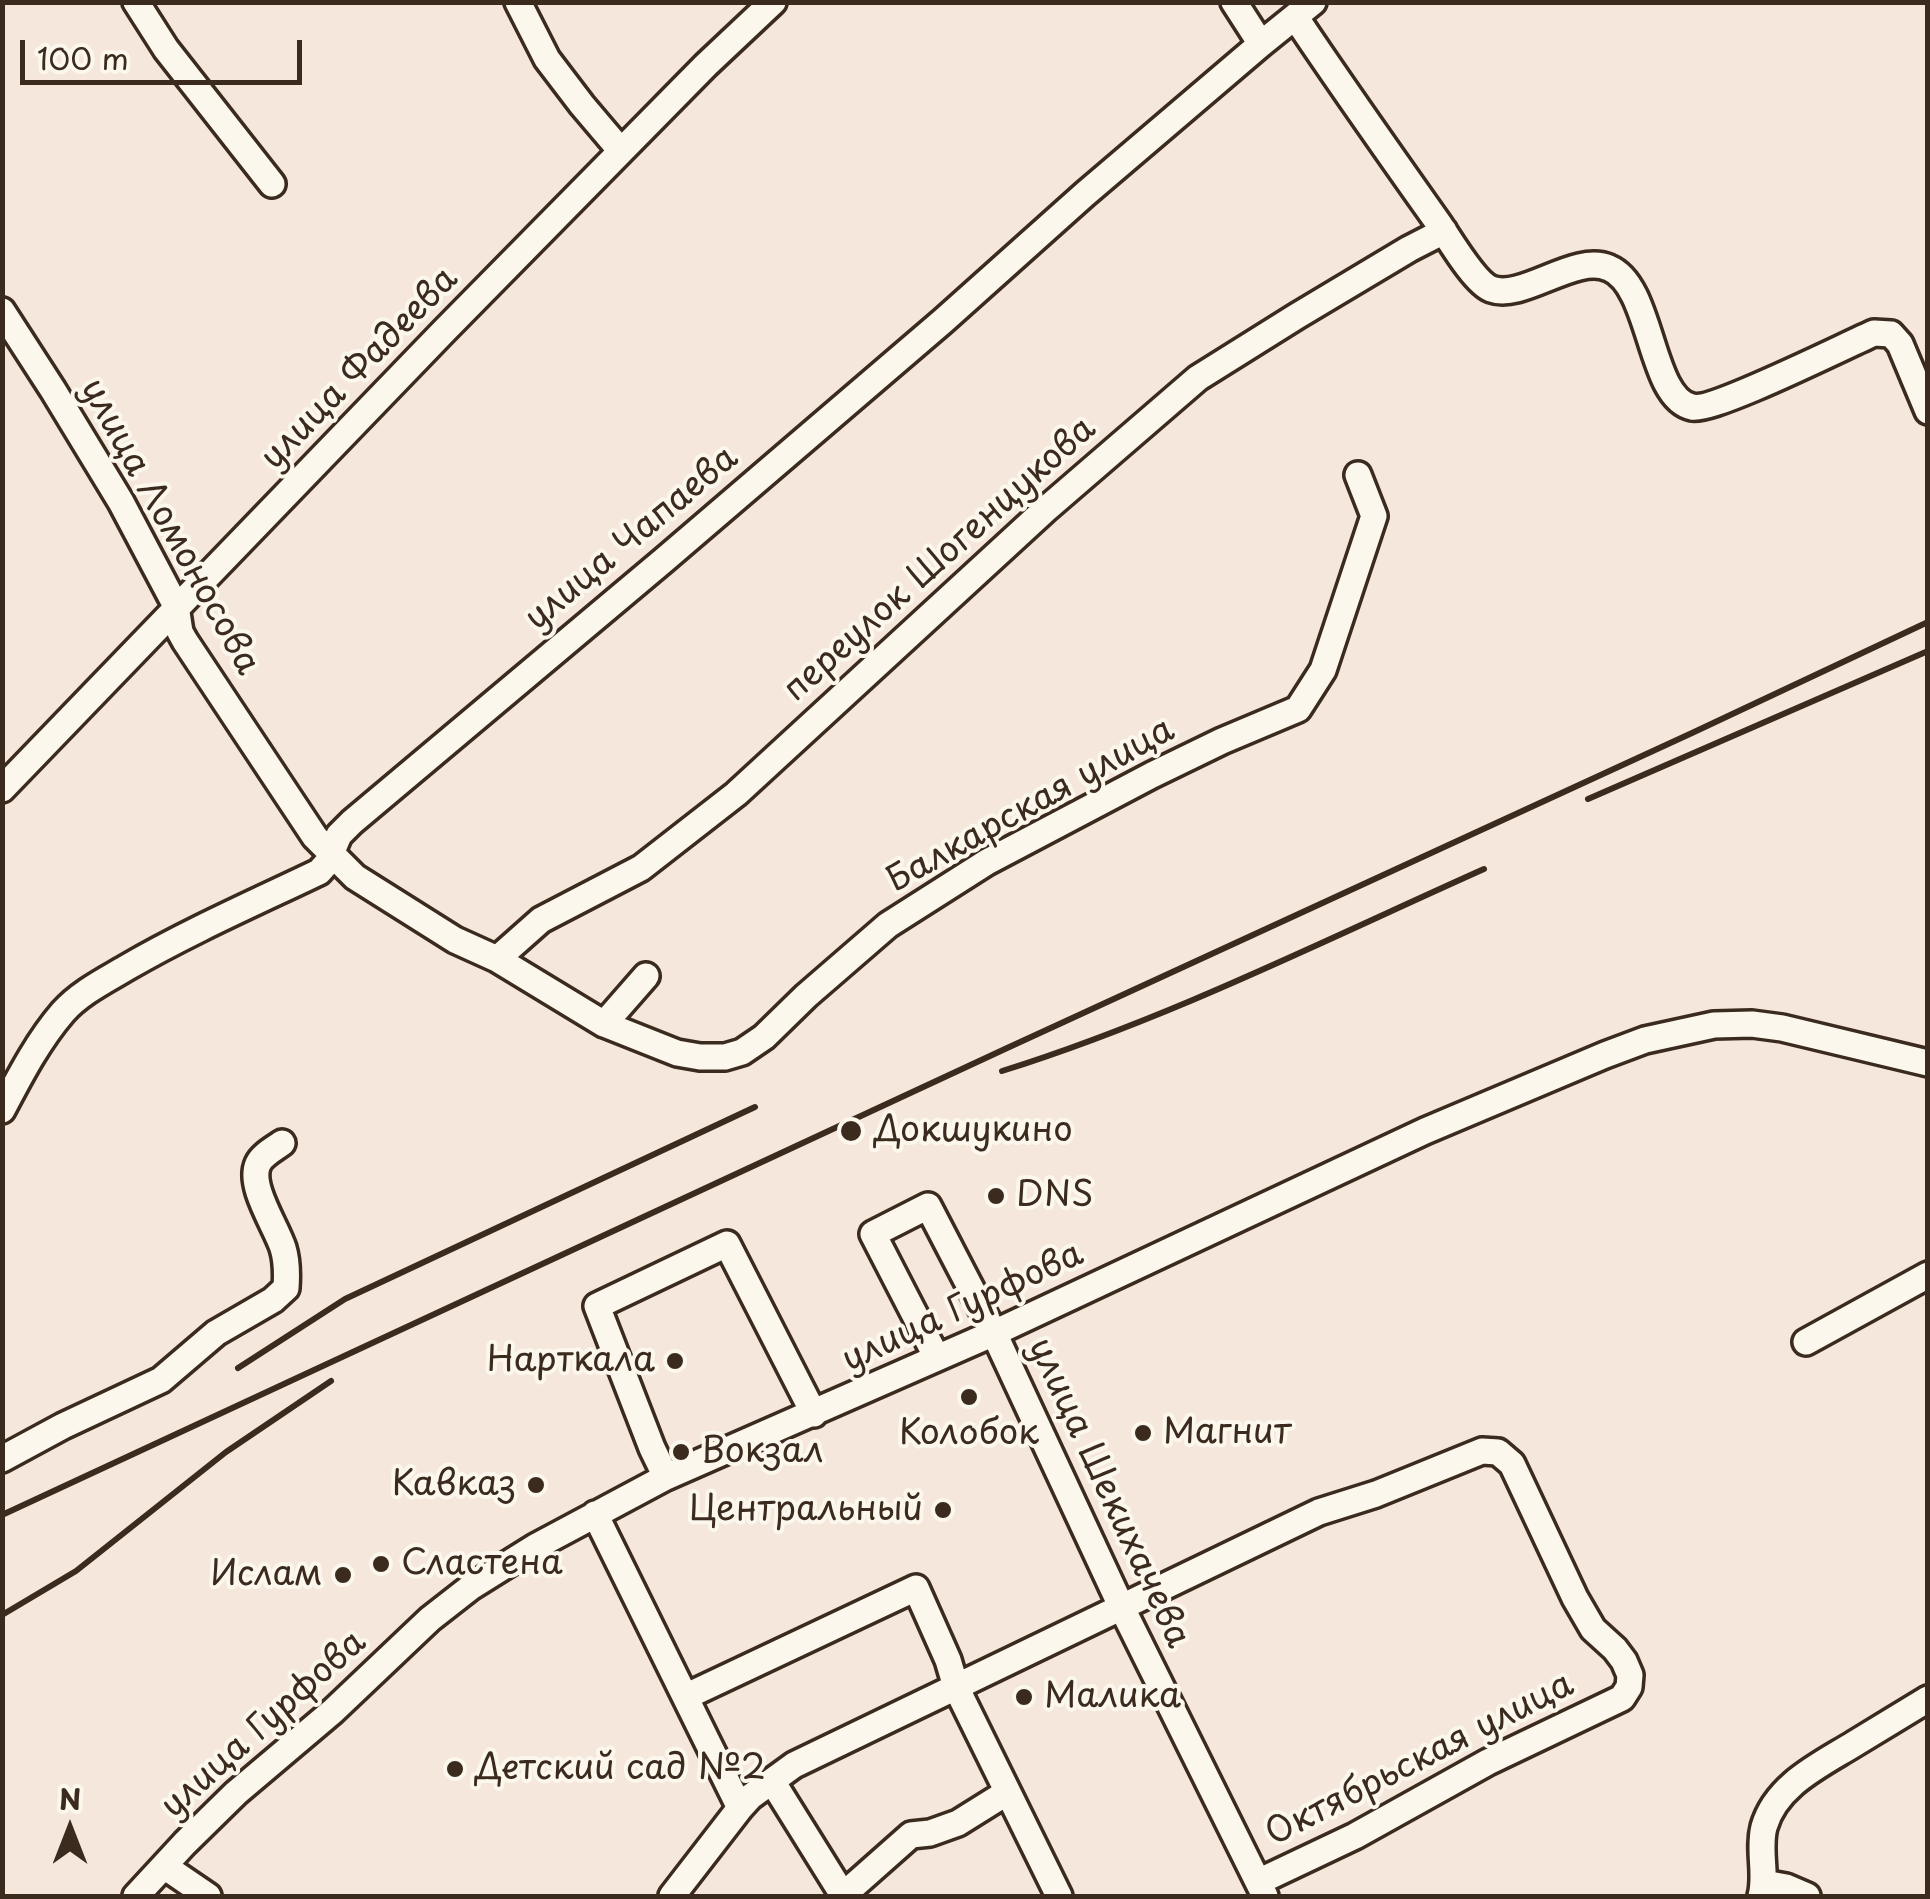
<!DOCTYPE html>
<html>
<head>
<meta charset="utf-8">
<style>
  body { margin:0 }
  #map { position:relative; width:1930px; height:1899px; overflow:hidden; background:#f5e7db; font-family:"Playpen Sans",sans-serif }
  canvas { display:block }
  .frame { position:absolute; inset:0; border:5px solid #3b2a1e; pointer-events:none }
  .north { position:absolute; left:20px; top:1779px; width:100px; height:100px; -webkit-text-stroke:8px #fbf7ec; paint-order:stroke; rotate:0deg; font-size:28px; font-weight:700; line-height:40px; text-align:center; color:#3b2a1e }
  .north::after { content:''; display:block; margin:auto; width:35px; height:45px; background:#3b2a1e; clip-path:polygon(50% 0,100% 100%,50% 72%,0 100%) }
  .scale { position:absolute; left:20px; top:40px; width:282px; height:45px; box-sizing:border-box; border:5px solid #3b2a1e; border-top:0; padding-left:12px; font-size:30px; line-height:35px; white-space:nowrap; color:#3b2a1e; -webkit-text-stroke:8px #fbf7ec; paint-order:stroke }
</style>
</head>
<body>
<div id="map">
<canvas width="1930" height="1899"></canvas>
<div class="frame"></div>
<div class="north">N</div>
<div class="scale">100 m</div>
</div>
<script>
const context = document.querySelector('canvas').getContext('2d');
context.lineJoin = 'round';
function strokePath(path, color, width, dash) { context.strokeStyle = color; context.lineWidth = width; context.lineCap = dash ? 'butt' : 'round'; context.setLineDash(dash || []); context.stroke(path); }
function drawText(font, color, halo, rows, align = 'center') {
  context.font = font + ' "Playpen Sans",sans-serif'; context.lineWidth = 8; context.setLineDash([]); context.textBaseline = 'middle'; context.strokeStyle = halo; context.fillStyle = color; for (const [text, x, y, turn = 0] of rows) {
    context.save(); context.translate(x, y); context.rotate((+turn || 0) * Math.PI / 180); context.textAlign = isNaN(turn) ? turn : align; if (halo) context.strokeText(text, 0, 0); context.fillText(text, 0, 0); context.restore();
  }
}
const minor = new Path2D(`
  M136,2L166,49L272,184
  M518,2L547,59L582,105L621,151
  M1234,2L1261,44
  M1296,18C1342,87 1391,156 1439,224C1450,240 1474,282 1491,289C1523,301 1575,253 1609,268C1653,286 1649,398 1692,407C1713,412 1846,345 1874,333L1891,334L1900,344L1928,411
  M2,311L53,390L121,502L176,606L180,632L185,641L315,837L355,877L455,940L497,959L604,1024L677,1053L700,1057H725L742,1052L764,1037L806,996L888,925L987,862L1152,775L1222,741L1298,709L1323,670L1374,516L1358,475
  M2,789L444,331L706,65L773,2
  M497,959L541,920L641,868L736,794L1045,510L1198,378L1297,316L1409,249L1444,231
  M604,1024L646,976
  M2,1110C20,1076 38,1041 63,1012C80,993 104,981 126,968C188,932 254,903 319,872L327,863L339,835L352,822L664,560L943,321L1085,194L1261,44L1313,2
  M1806,1342L1928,1275
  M937,1358L873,1234L928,1206L994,1333L1121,1606L1265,1896
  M2,1459L63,1426L161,1380L216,1333L273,1300L286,1288C287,1274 287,1261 283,1248C276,1226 248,1186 258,1164C262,1155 274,1149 282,1143
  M666,1477L652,1448L597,1306L727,1244L814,1414
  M595,1514L740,1808
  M687,1696L916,1588L948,1660L956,1687L1059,1896
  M772,1781L843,1895
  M164,1866L208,1896
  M1764,1883L1786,1887L1807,1896
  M136,1896L185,1843L236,1793L333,1711L430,1619L471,1587L535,1547L666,1477L994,1333L1425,1131L1605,1055L1645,1040L1714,1025L1752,1024L1782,1028L1928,1063
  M672,1896L740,1808L750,1797L794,1765L1319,1512L1376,1494L1482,1451L1498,1452L1512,1464L1575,1598L1593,1629L1615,1649L1624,1661L1630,1675L1629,1687L1622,1698L1488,1762L1355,1836L1258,1882
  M842,1896L911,1835L930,1833L958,1823L1006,1793
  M1761,1896C1767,1874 1758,1850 1764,1827C1776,1785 1820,1765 1854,1744C1879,1729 1903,1714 1928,1699`);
const rail = new Path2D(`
  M1588,799L1928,651
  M1002,1071C1168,1019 1325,940 1484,869
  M238,1368L345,1299L755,1107
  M2,1515L1005,1049L1692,733L1928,622
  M2,1615L76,1571L226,1452L331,1381`);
const markers = [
  [851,1131,12,"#3b2a1e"],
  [996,1196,10,"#3b2a1e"],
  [675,1361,10,"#3b2a1e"],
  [969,1397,10,"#3b2a1e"],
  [1143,1433,10,"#3b2a1e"],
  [681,1452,10,"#3b2a1e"],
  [536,1485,10,"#3b2a1e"],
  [943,1510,10,"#3b2a1e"],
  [381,1564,10,"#3b2a1e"],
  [343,1575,10,"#3b2a1e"],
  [1024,1697,10,"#3b2a1e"],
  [455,1769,10,"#3b2a1e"]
];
const streetNames = [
  ["улица Фадеева",360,369,-46],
  ["улица Ломоносова",169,527,61],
  ["улица Чапаева",632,539,-40],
  ["переулок Шогенцукова",940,560,-42],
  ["Балкарская улица",1031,806,-29],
  ["улица Гурфова",963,1308,-25],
  ["улица Шекихачева",1108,1493,65],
  ["улица Гурфова",264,1725,-42],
  ["Октябрьская улица",1420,1760,-27]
];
const poiNames = [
  ["Докшукино",874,1131],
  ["DNS",1016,1196],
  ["Нарткала",655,1361,"right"],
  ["Магнит",1163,1433],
  ["Колобок",969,1434,"center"],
  ["Вокзал",701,1452],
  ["Кавказ",516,1485,"right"],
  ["Центральный",923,1510,"right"],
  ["Сластена",401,1564],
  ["Ислам",323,1575,"right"],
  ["Малика",1044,1697],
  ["Детский сад №2",475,1769]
];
strokePath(minor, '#3b2a1e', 32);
strokePath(minor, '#fbf7ec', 25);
strokePath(rail, '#3b2a1e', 6);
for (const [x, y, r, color] of markers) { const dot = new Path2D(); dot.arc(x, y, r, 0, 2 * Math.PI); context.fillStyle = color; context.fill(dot); strokePath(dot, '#fbf7ec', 4); }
drawText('35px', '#3b2a1e', '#fbf7ec', streetNames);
drawText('35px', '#3b2a1e', '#fbf7ec', poiNames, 'left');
</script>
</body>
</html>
